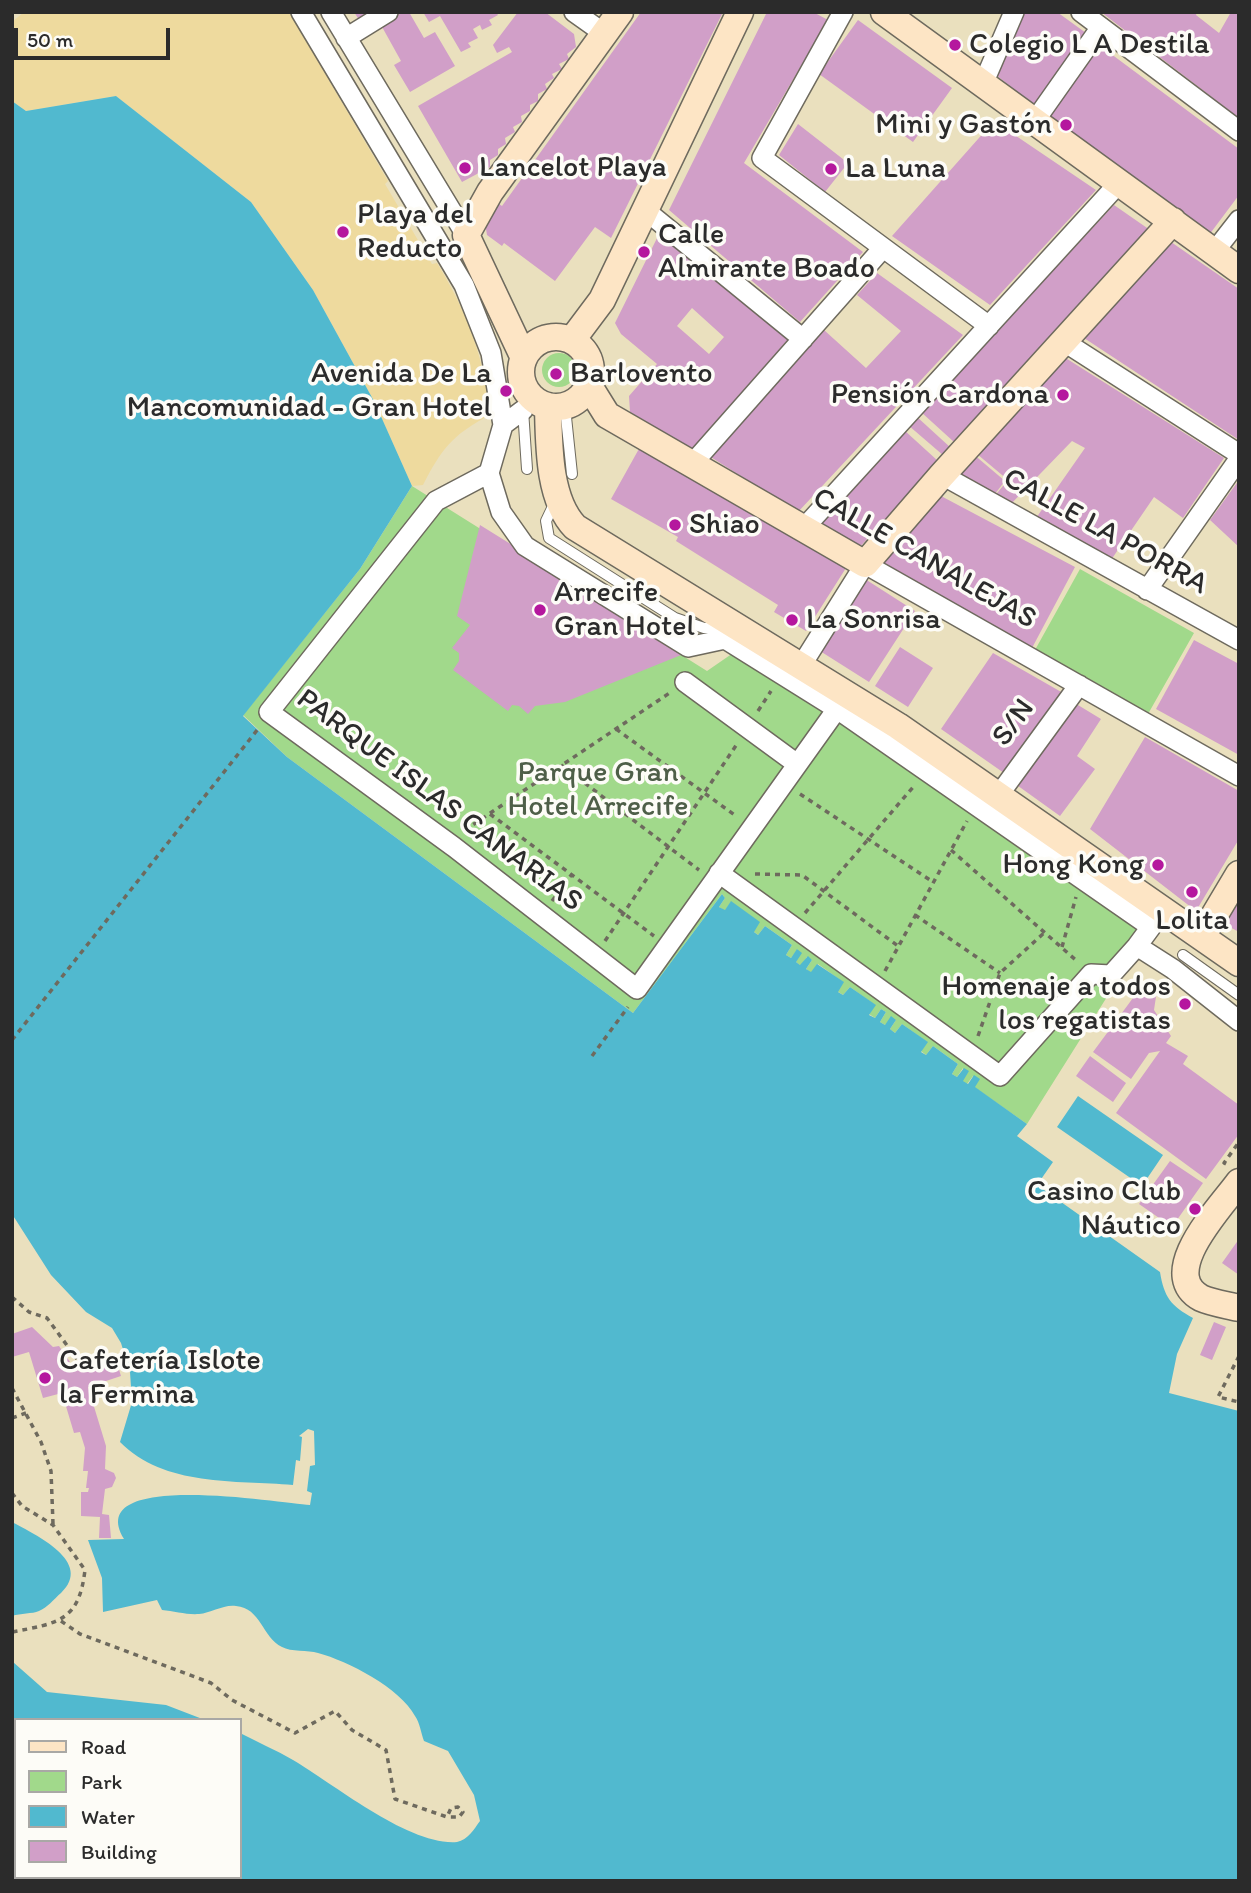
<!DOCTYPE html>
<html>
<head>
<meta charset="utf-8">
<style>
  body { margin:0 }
  #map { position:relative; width:1251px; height:1893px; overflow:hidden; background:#eae0be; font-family:Itim,sans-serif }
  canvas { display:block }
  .frame { position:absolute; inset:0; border:14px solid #2b2b2b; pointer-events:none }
  .legend { position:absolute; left:14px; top:1718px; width:228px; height:161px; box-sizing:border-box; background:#fdfcf7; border:2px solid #a9a8a5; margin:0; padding:9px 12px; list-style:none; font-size:21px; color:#2b2b2b }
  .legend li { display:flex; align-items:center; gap:14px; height:35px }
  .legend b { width:35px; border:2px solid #a9a8a5 }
  .scale { position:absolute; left:14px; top:28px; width:156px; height:32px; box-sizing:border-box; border:4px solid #2b2b2b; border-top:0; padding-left:9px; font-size:21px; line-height:24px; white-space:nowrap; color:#2b2b2b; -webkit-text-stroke:5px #fdfcf7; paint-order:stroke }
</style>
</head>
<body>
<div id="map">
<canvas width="1251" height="1893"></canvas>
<div class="frame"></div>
<ul class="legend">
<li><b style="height:9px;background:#fde5c5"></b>Road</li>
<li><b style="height:19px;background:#a1d98b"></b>Park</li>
<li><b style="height:19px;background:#51b9cf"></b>Water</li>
<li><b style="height:19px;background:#d19fc8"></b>Building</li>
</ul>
<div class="scale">50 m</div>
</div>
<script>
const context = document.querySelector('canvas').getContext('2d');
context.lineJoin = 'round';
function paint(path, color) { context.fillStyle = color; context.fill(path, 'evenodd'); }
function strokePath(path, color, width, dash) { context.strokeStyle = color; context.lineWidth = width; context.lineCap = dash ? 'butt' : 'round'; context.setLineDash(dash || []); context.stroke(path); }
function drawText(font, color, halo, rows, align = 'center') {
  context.font = font + ' Itim,sans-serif'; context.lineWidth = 7; context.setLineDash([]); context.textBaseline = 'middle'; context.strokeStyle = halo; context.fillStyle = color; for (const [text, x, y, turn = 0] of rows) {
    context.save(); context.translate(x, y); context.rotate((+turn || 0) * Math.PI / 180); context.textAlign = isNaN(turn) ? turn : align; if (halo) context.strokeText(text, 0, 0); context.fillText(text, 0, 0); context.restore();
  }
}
const green = new Path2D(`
  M542 370a17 17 0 1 1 34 0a17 17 0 1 1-34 0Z
  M412,486L707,671L736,651L1151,927L1027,1124L974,1087L973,1076L967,1084L962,1081L963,1068L957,1077L952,1074L958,1064L933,1046L926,1055L921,1051L927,1042L902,1024L895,1033L890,1029L896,1020L885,1025L880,1022L886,1012L881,1009L875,1018L869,1014L875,1005L850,987L843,995L837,991L843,982L818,964L811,973L806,969L812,960L807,957L801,966L796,962L798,949L791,958L786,955L792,945L765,926L758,935L753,931L759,922L731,902L725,911L719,907L725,898L722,894L633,1013L287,757L243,715L360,569Z
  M1080,569L1194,633L1148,714L1035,650Z`);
const sand = new Path2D(`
  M24,12H289L388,181L385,184L432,264L437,263C463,305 479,345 488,394L482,396L488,416C452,435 441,450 423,485L412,486L375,403L313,290L251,202L116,96L26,111L12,101V22Z`);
const water = new Path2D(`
  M116,96L251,202L313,290L375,403L412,486L360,569L243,716L287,757L633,1013L722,894L725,898L719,907L725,910L731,901L760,922L754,932L758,935L765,926L792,945L786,955L791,958L797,949L802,953L796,962L800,965L808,956L812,960L806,969L811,972L817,964L844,982L838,992L843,995L850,987L876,1005L869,1015L875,1018L881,1009L886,1012L880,1022L885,1025L891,1016L896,1020L890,1029L895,1033L902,1024L928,1042L921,1052L926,1055L933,1046L958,1064L952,1074L957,1077L964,1068L969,1071L963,1081L968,1084L974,1075L980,1079L975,1087L1027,1124L1017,1136L1053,1162L1037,1185L1160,1272C1164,1297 1171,1306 1193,1318L1177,1354L1169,1393L1239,1411V1881H12L13,1662L47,1692L166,1705L205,1720H16V1877H240V1733C257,1742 276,1750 293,1760C334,1784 409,1846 457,1842C468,1840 474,1829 480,1821L474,1795L448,1751L424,1741C421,1733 420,1723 415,1716C400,1688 348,1661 318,1653C308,1650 291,1652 282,1647C262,1637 261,1608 236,1606C224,1604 211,1613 199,1614C187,1615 174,1611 162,1610L157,1600L103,1612L102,1578L88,1540L124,1539C82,1469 279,1503 310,1505L312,1493L307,1491L310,1466L315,1465L314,1431L308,1429L299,1436L302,1437L300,1461L296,1460L293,1485C236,1480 164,1487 120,1442L132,1402L130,1372L121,1343L112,1328L86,1312L51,1275L12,1214V101L26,111Z
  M1078,1096L1163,1155L1142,1186L1057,1127Z
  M12,1522C36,1535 94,1562 61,1593C54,1599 47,1608 39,1611C32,1614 21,1613 12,1616Z`);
const building = new Path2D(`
  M354,12H378L361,23Z
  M403,12H409L424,38L435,32L455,66L410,92L394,65L401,61L381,25Z
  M423,12H496L498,15L489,20L492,25L482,30L480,25L473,29L478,38L468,43L471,47L461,52L440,16L429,22Z
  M518,12H545L574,34L576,47L567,54L569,59L559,64L562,69L552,74L554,78L545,84L547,89L538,94V101L530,105V111L521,116L522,122L513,127L515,132L505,138L506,144L498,149V155L490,160V167L462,182L418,106L512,52L509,47L497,53L493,45Z
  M641,12H723L611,238L595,227L555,281L504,243L502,246L487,235L485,223L499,204L502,206Z
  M767,12H813L828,20L744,163L863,252L800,322L669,210Z
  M1024,12H1057L1086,33L1034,105L996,75Z
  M1101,12H1197L1196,15L1219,33L1231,12H1239V118Z
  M858,20L952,88L913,142L819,74Z
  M1099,45L1239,149V195L1209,235L1047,114Z
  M994,121L1096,190L990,305L892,236Z
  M798,124L848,163L825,192L779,155Z
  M1114,205L1150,230L954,442L921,412Z
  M661,230L791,336L692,449L630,412L629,396L657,364L621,334L615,323ZM692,308L724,337L709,354L677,326Z
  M1171,242L1239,289V440L1084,338Z
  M877,273L963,335L798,512L709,456L824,330L866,368L901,331L857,295Z
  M1064,357L1224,458L1183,518L1154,497L1111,560L1034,521L1085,448L1072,441L1008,507L992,499L1008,480L977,454Z
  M916,416L951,448L944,456L908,425Z
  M904,430L938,461L858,549L819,522Z
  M640,447L846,568L806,631L774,612L778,605L676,541L678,537L611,499Z
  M972,453L1005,481L991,499L957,479Z
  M1239,480V547L1210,520Z
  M941,496L1075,567L1032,648L879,560Z
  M480,525L686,653L565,702L535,706L528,714L519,706L512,705L508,711L453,670L459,661V653L452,648L470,625L457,616Z
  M865,579L915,611L869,682L820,651Z
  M1194,640L1239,664V755L1156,709Z
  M900,647L933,668L908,707L875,686Z
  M993,653L1063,693L1004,773L941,729Z
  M1073,702L1101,719L1077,756L1095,769L1060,816L1014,783Z
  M1145,737L1239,791V839L1196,911L1090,829Z
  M1239,898V932L1224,924Z
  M1147,979L1157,990L1154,1010L1171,1036L1166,1043L1188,1056L1183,1064L1239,1105V1134L1206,1179L1116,1113L1160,1051L1149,1053L1131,1079L1093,1052Z
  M1090,1056L1126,1083L1113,1102L1076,1076Z
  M1170,1161L1203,1183L1172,1227L1139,1204Z
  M1239,1239V1275L1222,1263Z
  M1214,1322L1226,1327L1212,1360L1200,1355Z
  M32,1327L53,1347L59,1346L70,1362L66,1363L68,1368L114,1354L121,1376L88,1387L106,1446L105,1469L114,1473L116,1478L112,1487L105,1489L102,1514L109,1515L111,1538H99L100,1517L81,1516V1492H88L89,1488H86L88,1471H83L85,1448L80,1432L74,1433L62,1393L43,1398L29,1352L12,1357V1334Z`);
const path = new Path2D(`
  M758,711L771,691
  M616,729L736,816
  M561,765L699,870
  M800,794L933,882
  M490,814L654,936
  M465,830L671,692
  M951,850L1078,962
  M755,874L802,875L898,946
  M552,901L572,874
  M805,913L914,786
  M915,915L1000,973
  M605,941L737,744
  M1062,947L1076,897
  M885,971L967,821
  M978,1036L1000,973L1044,933
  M12,1040L258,729
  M592,1056L628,1007
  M1226,1164L1224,1163L1239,1142
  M12,1297L29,1312L47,1318L77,1359
  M1239,1356L1218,1397L1239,1402
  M12,1388L41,1442L51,1471L53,1524
  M12,1418L26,1413
  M12,1493L22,1506L53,1525L85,1570C79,1621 59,1623 12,1632
  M61,1621L80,1634L211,1683L232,1700L295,1733L335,1711L352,1730L386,1750L395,1799L447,1817L451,1808L458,1807L463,1812L459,1817H447`);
const lane = new Path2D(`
  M571,404L566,417L572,474
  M527,469L523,410L529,394
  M555,502L546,521L549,538L675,618L704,628H726
  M1183,955L1239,995`);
const street = new Path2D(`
  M301,12L464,285L491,353L503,425
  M331,12L466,235
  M574,12L605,34
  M843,12L762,158L989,326
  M1081,12L1239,131
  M346,38L388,12
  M983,84L1014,12
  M1034,122L1101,27
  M645,210L803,339
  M1214,252L1239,220
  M1063,341L1239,454
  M693,463L883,248
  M489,473L436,501L269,712L454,847L637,989L837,709
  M489,473L501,512L525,546L688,647L725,639L837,709L1151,927L1137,946
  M489,473L503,425L523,410
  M942,475L1239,640
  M804,528L1119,183
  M1147,590L1239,459
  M801,666L865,564L1239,776
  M685,682L797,764
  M998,796L1079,685
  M719,873L1000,1076L1091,974L1111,975L1137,946L1173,969L1239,1021`);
const secondary = new Path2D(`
  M884,12L1239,270
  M521 372a35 35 0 1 1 70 0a35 35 0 1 1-70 0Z
  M572,340L602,300L740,12
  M524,358L466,235L490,192L620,12
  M589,386L607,415L865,564L942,475L1173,221
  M548,406C549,444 548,499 575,527L898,726L1239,963
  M1202,936L1239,874
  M1239,1182C1221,1207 1156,1273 1201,1298C1212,1303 1227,1305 1239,1308`);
const markers = [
  [955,45,7,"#b5179e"],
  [1066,125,7,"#b5179e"],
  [465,168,7,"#b5179e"],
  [831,169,7,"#b5179e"],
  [343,232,7,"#b5179e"],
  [644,252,7,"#b5179e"],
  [556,374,7,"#b5179e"],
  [506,391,7,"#b5179e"],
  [1063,395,7,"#b5179e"],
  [675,525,7,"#b5179e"],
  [540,610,7,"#b5179e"],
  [792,620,7,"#b5179e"],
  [1158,865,7,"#b5179e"],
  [1192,892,7,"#b5179e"],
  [1185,1004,7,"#b5179e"],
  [1195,1209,7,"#b5179e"],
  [45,1378,7,"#b5179e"]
];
const poiNames = [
  ["Colegio L A Destila",969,45],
  ["Mini y Gastón",1052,125,"right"],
  ["Lancelot Playa",479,168],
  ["La Luna",845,169],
  ["Playa del",357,215],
  ["Reducto",357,249],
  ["Calle",658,235],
  ["Almirante Boado",658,269],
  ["Avenida De La",492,374,"right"],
  ["Mancomunidad - Gran Hotel",492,408,"right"],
  ["Barlovento",570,374],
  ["Pensión Cardona",1049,395,"right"],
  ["Shiao",689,525],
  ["Arrecife",554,593],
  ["Gran Hotel",554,627],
  ["La Sonrisa",806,620],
  ["Hong Kong",1144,865,"right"],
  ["Lolita",1192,921,"center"],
  ["Homenaje a todos",1171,987,"right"],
  ["los regatistas",1171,1021,"right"],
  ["Casino Club",1181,1192,"right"],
  ["Náutico",1181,1226,"right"],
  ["Cafetería Islote",59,1361],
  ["la Fermina",59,1395]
];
const streetNames = [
  ["CALLE LA PORRA",1105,532,29],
  ["CALLE CANALEJAS",924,559,30],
  ["S/N",1014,723,-54],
  ["PARQUE ISLAS CANARIAS",439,801,37]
];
const parkNames = [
  ["Parque Gran",598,773],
  ["Hotel Arrecife",598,807]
];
paint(green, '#a1d98b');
paint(sand, '#eeda9e');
paint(water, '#51b9cf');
paint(building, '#d19fc8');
strokePath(lane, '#6e6a5e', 12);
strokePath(street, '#6e6a5e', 22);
strokePath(secondary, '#6e6a5e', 29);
strokePath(path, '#6e6a5e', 3.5, [5, 5]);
strokePath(lane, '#fff', 10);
strokePath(street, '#fff', 19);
strokePath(secondary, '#fde5c5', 26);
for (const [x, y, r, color] of markers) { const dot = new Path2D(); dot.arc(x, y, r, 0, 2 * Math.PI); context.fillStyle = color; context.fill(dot); strokePath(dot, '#fdfcf7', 2.5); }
drawText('30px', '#2b2b2b', '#fdfcf7', poiNames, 'left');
drawText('30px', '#2b2b2b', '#fdfcf7', streetNames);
drawText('30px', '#4e5f48', '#fdfcf7', parkNames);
</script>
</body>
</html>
